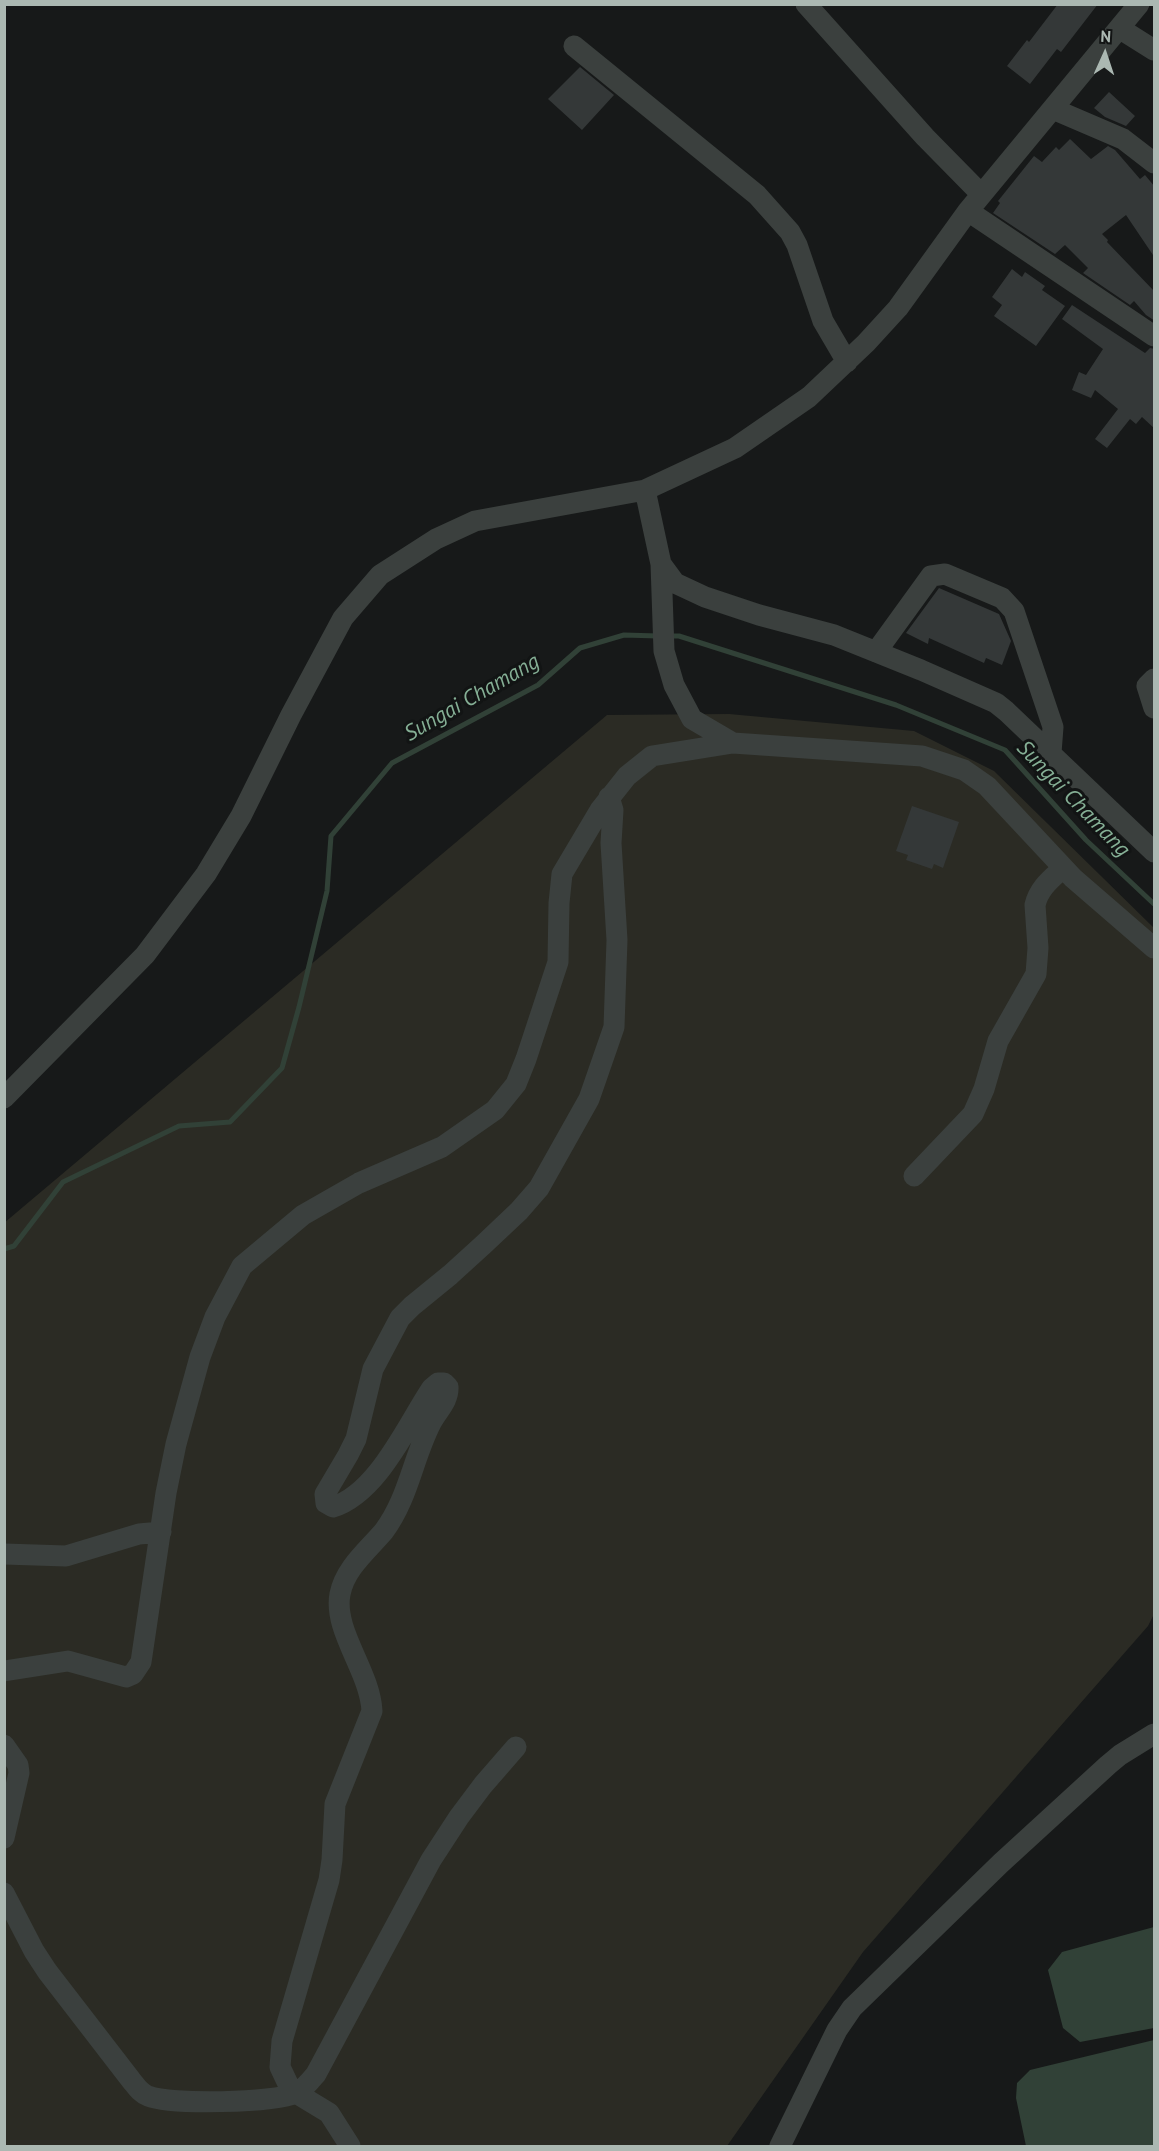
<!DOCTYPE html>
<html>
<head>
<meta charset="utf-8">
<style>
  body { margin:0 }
  #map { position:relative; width:1159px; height:2151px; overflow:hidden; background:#171919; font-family:"PT Sans",sans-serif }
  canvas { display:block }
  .frame { position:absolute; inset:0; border:6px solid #abb8b2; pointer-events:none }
  .north { position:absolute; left:1075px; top:24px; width:60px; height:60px; -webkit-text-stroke:4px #121414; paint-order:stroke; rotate:3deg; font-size:16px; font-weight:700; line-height:24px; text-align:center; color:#abb8b2 }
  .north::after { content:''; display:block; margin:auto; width:21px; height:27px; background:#abb8b2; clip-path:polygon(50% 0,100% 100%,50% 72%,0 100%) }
</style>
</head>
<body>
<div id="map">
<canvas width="1159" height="2151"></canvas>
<div class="frame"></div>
<div class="north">N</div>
</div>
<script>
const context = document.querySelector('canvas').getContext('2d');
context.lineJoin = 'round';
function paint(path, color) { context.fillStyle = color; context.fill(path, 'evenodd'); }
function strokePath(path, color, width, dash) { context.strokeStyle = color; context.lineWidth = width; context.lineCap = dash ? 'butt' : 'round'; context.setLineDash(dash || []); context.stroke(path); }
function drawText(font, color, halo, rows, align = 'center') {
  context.font = font + ' "PT Sans",sans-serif'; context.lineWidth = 6; context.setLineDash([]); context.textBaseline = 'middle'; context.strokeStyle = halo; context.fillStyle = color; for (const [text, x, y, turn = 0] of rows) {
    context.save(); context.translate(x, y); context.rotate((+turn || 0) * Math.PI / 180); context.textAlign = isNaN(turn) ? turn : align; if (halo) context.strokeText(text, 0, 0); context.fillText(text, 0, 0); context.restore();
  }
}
const green = new Path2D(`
  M729,714L914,731L994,771L1154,928V1614L1148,1626L863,1952L727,2146H5L4,1223L607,715Z`);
const water = new Path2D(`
  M1154,1927V2028L1080,2042L1063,2028L1048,1970L1062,1952Z
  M1154,2040V2146H1026L1016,2098L1017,2083L1030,2070Z`);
const stream = new Path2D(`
  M667,636H679L896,705L1005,750L1086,840L1154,904
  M4,1249L14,1246L63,1182L179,1126L230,1122L282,1068L299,1007L327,891L331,836L392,763L538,685L580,648L624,635L658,636`);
const building = new Path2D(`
  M1058,4H1098L1061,52L1057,49L1030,84L1007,66L1027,40L1029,42Z
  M580,67L614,95L582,130L548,99Z
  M1109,92L1135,116L1126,126L1105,117L1094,108Z
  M1070,139L1091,159L1108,146L1115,150L1140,179L1145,175L1155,187V258L1126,215L1102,234L1108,240L1107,242L1155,292V321L1146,315L1134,301L1130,305L1083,273L1088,268L1065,245L1055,254L993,213L1000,203L998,201L1034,156L1042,162L1056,147L1059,150Z
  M1012,269L1022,277L1025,272L1045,286L1042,290L1065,306L1036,346L994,316L1002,305L992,297Z
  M1072,305L1145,353L1150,348L1155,349V429L1142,417L1136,424L1130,419L1107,448L1095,439L1118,409L1095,390L1091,398L1072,390L1079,372L1086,375L1103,349L1062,319Z
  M939,588L999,614L1011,641L1002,665L986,658L984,663L929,638L928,644L906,633Z
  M912,806L959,822L943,868L934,864L932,869L906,860L908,855L896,851Z`);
const minor = new Path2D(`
  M806,4L925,137L981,194
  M1119,28L1154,50
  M574,46L757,195L790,232L797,245L823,321L847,362
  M1053,109L1123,139L1154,163
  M968,211L1154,336
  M645,490L661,564L675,583L705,597L759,615L834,635L921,670L996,703L1006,711L1154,852
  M661,564L664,651L674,685L692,719L733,743L922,756L964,770L987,786L1073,878L1154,948
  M876,652L931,576L945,574L1002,598L1014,611L1053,727L1051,753
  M1154,679L1147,686L1154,708
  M4,1098L145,955L206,874L241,816L291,715L343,618L380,575L436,539L475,521L645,490L735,448L809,397L866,343L898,308L968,211L1139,4
  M914,1176L973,1114L984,1089L998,1041L1036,974L1038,948L1035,905C1039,888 1051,879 1063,868
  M4,1554L66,1556L139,1534L161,1532
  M4,1671L68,1661L126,1677L133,1674L141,1662L166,1493L176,1444L200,1357L215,1317L242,1266L303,1215L359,1183L442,1147L495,1110L516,1084L526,1059L558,962L559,903L562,874L600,810L627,776L652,756L733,743
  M4,1745L18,1765L19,1773L4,1838
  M4,1893L34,1951L47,1971L131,2080C136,2086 140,2093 148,2096C170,2105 274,2103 296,2093C304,2089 311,2080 316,2074L431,1860L459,1817L483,1785L516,1747
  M350,2146L329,2113L296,2093L289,2086L280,2067L282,2041L329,1880L332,1860L335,1804L372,1711C370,1671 333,1631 340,1594C345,1568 368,1550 384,1531C408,1499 413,1458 431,1423C437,1411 449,1401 448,1387L444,1383H438L432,1388C407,1425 378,1493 333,1507L326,1503L325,1494L348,1455L356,1439L373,1369L400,1318L412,1306L450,1275L483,1245L519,1211L539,1188L589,1099L614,1027L617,940L611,843L613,810L609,797
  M780,2146L837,2030L852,2008L1001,1863L1108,1765L1120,1755L1154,1734`);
const waterNames = [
  ["Sungai Chamang",472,698,-30],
  ["Sungai Chamang",1073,799,46]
];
paint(green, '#2b2b24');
paint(water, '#314137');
strokePath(stream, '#314137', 5);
paint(building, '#343838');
strokePath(minor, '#3b403e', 21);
drawText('italic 22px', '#85af95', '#121414', waterNames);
</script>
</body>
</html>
